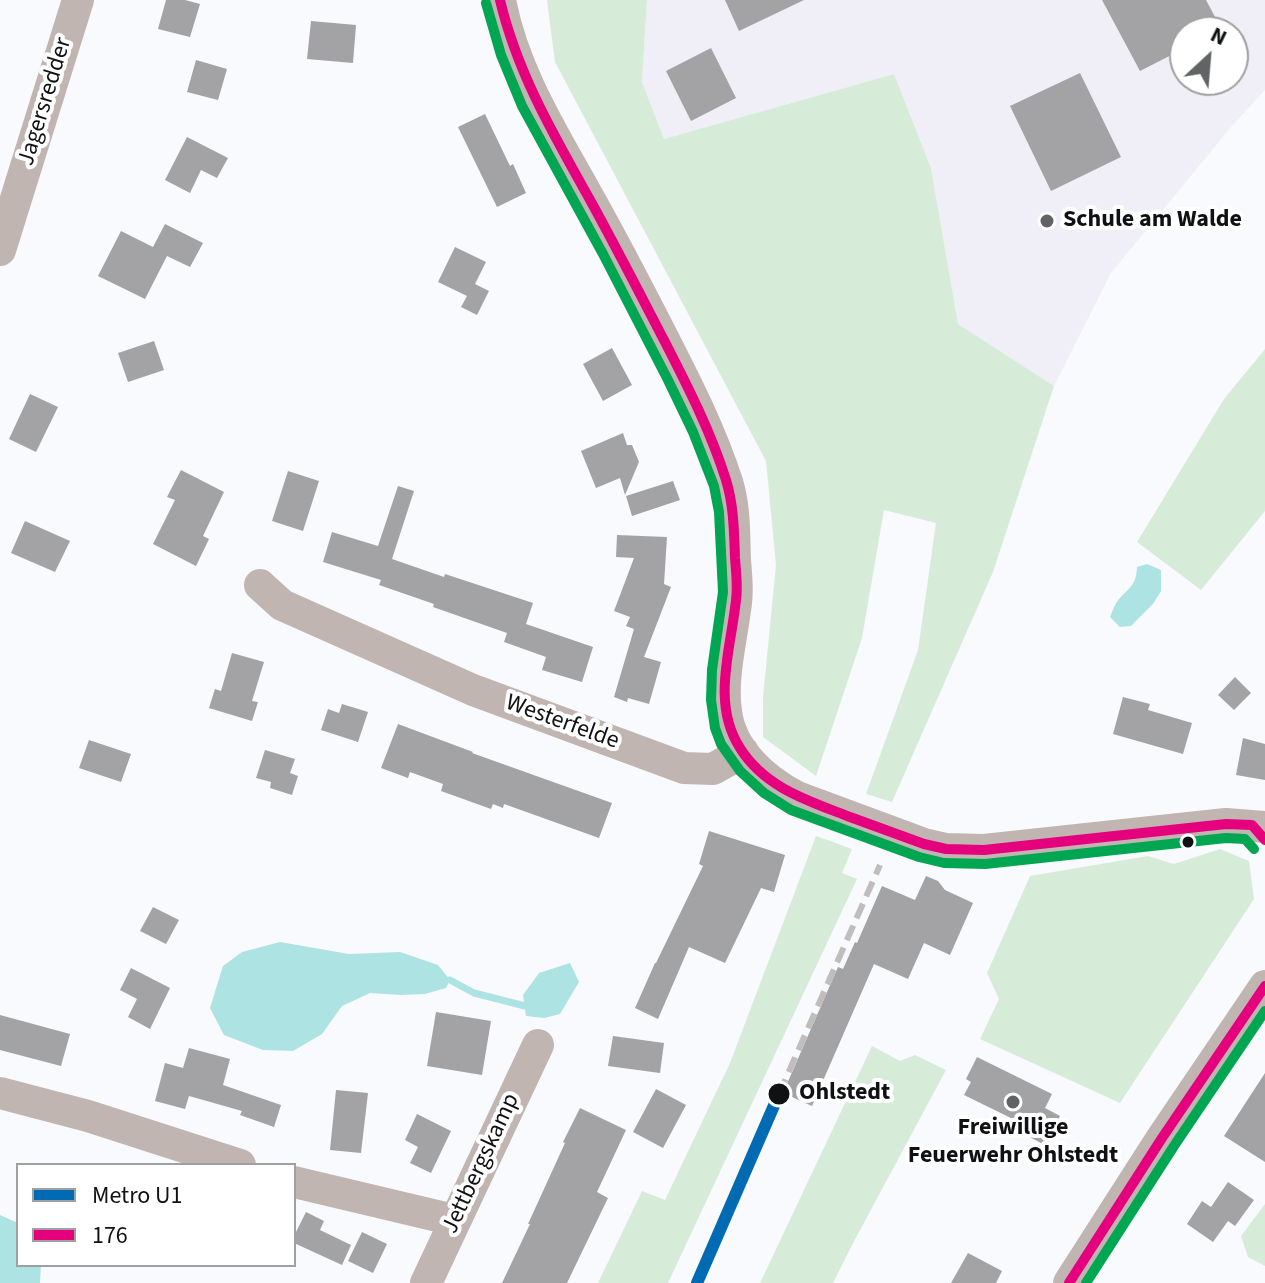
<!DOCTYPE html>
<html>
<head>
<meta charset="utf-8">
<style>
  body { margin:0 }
  #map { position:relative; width:1265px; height:1283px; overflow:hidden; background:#f8fafd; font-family:"Source Sans 3",sans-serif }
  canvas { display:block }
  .legend { position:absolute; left:16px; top:1163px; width:280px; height:104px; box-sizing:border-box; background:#fff; border:2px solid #9fa0a1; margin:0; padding:10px 14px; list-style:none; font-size:24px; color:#101113 }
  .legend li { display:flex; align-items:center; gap:16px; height:40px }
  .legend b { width:40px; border:2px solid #9fa0a1 }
  .north { position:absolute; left:1169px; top:16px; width:80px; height:80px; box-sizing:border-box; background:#fff; border:2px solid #9fa0a1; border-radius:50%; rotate:26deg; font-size:22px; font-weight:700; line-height:32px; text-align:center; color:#101113 }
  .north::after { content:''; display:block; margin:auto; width:28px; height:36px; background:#616365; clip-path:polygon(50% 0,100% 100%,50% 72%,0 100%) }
</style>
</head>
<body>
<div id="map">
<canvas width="1265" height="1283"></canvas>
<ul class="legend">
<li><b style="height:10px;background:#006ab3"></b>Metro U1</li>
<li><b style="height:10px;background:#e5007d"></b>176</li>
</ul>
<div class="north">N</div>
</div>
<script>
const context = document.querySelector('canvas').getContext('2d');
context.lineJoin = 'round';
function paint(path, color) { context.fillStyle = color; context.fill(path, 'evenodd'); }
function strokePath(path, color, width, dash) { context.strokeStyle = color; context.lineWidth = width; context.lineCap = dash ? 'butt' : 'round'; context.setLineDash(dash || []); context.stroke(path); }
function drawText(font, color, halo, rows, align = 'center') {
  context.font = font + ' "Source Sans 3",sans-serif'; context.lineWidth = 8; context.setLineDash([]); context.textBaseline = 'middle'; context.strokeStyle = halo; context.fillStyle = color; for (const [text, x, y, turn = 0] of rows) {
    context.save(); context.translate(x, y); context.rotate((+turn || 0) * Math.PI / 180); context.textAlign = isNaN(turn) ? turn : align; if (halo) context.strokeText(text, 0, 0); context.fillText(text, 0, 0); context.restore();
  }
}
const education = new Path2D(`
  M647,0H1265V90L1231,127L1111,273L1054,386L958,324L931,168L894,74L664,139L642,82ZM1185,32H1233V80H1185Z`);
const green = new Path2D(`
  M547,0H647L642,82L664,139L894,74L931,168L958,324L1054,386L993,572L892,802L866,794L918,650L936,523L884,510L862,638L816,776L763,737V697L776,565L766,461L555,62Z
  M1265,349V511L1201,590L1137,542L1224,399Z
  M816,836L852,849L842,873L857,879L668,1283H598L642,1191L665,1200L730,1063Z
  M1220,849L1249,861L1254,899L1120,1103L980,1039L999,999L987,973L1030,876L1148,856L1174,864Z
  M872,1046L900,1061L915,1055L946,1070L852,1245L833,1283H760Z
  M1265,1204V1266L1248,1257L1241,1236Z`);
const water = new Path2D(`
  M1147,564L1161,570V591L1153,604L1131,626L1120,627L1110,617C1113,610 1115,603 1120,598C1131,586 1136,585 1137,567Z
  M280,942L349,954L400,952L438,965L450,980L446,988L425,994L401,995L370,993L342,1006L322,1034L293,1051L263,1050L224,1035L210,1008L223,966L242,952Z
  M570,963L579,982L560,1014L544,1018L526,1016L523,995L539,973Z
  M0,1215L18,1223V1265H41L40,1283H0Z`);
const stream = new Path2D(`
  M450,980L474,993L525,1006`);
const building = new Path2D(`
  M166,0H185L200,4L190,37L158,29Z
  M725,0H804L739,31Z
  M1102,0H1206L1223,32H1185V48L1140,71Z
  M311,21L356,25L353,63L307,59Z
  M711,48L736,98L691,121L666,71Z
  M196,60L227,69L218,100L187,92Z
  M1080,73L1121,157L1051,191L1010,106Z
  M485,114L510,166L513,164L526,193L497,207L458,127Z
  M187,137L228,158L217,178L201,170L190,193L165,180Z
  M165,224L203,243L190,267L167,256L145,299L98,276L121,231L153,247Z
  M455,247L486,262L475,284L489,291L477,315L461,307L467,296L438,282Z
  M154,341L164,370L128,382L118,353Z
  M612,348L632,385L603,401L583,364Z
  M30,394L58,407L36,452L9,439Z
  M623,433L627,445H632L639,462L625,495L620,478L596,488L581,451Z
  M181,470L224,492L203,536L209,539L196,566L153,544L175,500L167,497Z
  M288,471L319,481L303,531L272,521Z
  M673,481L680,500L632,516L626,496Z
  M398,486L414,491L392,559L444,577L445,574L533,603L526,624L593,647L582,682L542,670L546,657L504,642L507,633L433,607L434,604L379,585L381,580L323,562L332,532L378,546Z
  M25,521L70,541L55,572L11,553Z
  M617,535L667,537L664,584L671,587L644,657L661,662L649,704L628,698L627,702L614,697L634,629L626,626L630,617L614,611L634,558L616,557Z
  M232,653L264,662L252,701L258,702L252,721L209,708L215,689L221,691Z
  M1235,677L1251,693L1234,710L1218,695Z
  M1123,697L1150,704L1148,710L1192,723L1183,754L1113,734Z
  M342,704L368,712L358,742L321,730L328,709L339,713Z
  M398,724L473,752L472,753L612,803L599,838L504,804L503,808L493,804L491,809L441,791L443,784L410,772L408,778L381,768Z
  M1243,738L1265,744V780L1236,775Z
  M89,740L131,754L121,782L79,768Z
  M265,750L295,759L290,773L298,776L292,795L270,788L271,782L256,778Z
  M709,831L785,855L774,892L761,888L725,963L689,947L658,1019L635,1008L655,963H656L703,866L699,864Z
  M926,876L938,881L945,890L973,903L950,955L924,943L908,979L874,964L812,1106L783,1093L838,967L843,969L855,942L857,943L882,886L915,900Z
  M153,907L179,920L166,944L140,931Z
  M131,968L170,988L150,1029L128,1017L137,999L120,990Z
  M436,1012L491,1021L482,1075L427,1066Z
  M0,1015L70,1034L61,1066L0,1050Z
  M613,1036L664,1043L660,1073L608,1066Z
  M189,1048L230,1059L223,1085L281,1105L274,1127L240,1115L242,1111L189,1096L185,1109L155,1101L165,1063L183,1068Z
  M977,1057L1052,1094L1045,1108L1060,1116L1045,1145L1012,1128L1015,1120L964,1095L971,1082L966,1079Z
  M1265,1073V1162L1224,1136Z
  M656,1089L686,1105L663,1148L633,1132Z
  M336,1090L368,1093L361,1153L330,1150Z
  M580,1108L626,1130L597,1192L608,1198L567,1283H502L530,1224H528L565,1143L563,1142Z
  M417,1114L451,1131L431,1173L410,1163L418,1147L405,1140Z
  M1228,1182L1254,1200L1235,1226L1228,1221L1213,1242L1187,1224L1202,1201L1211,1207Z
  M306,1212L324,1221L320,1230L351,1245L342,1265L294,1243V1236Z
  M362,1232L387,1244L373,1273L348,1261Z
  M968,1253L1002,1271L996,1283H951Z`);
const minor = new Path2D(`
  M500,0C513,70 552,132 586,193C613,241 638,289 663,338C687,385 711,432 727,482C735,507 734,534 735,560C736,574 738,589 736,603C732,637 721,678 726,711C730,750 764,780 797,797L924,844L946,849L984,850L1226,824L1265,827
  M0,250L78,0
  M260,585L282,605L473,690L684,768L713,769L743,752
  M0,1093L88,1116L240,1165
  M294,1182L454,1220
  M426,1283L538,1045
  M1069,1283L1162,1138L1265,986`);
const rail = new Path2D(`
  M779,1094L880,865`);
const bus1 = new Path2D(`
  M500,0C517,72 553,134 589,198C615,245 640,294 665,342C688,387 711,432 726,480C734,506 734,532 735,558C736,572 738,586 736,600C731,649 711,703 740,748C765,788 809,801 850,817C875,826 899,835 924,844L946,849L984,850L1226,824L1252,825L1265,840
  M1069,1283L1162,1138L1265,986`);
const bus2 = new Path2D(`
  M486,3L501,55L522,106L603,254L668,380L693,432L714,486L719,512L723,592L712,670L711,700L715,728L721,744L740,771L764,793L791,810L919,857L944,863L985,864L1226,838L1245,839L1254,849
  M1086,1283L1174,1146L1265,1011`);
const metro1 = new Path2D(`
  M697,1283L779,1094`);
const markers = [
  [1047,221,8,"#616365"],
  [1188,842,7,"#101113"],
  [779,1094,12,"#101113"],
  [1013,1102,8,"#616365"]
];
const streetNames = [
  ["Jagersredder",46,102,-73],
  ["Westerfelde",562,723,20],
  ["Jettbergskamp",482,1164,-65]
];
const poiNames = [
  ["Schule am Walde",1063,221],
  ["Freiwillige",1013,1129,"center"],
  ["Feuerwehr Ohlstedt",1013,1157,"center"]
];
const stopNames = [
  ["Ohlstedt",799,1094]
];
paint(education, '#f0eef7');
paint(green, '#d6ecd9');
paint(water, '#ade3e3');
strokePath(stream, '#ade3e3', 7);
paint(building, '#a3a2a4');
strokePath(minor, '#c1b5b2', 32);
strokePath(rail, '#c1bdbc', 6, [16, 8]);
strokePath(bus1, '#e5007d', 10);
strokePath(bus2, '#00a651', 10);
strokePath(metro1, '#006ab3', 12);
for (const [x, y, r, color] of markers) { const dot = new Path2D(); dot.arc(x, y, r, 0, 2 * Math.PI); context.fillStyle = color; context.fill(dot); strokePath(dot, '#fff', 3); }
drawText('24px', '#101113', '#fff', streetNames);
drawText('bold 24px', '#101113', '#fff', poiNames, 'left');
drawText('bold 24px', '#101113', '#fff', stopNames, 'left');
</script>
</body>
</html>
